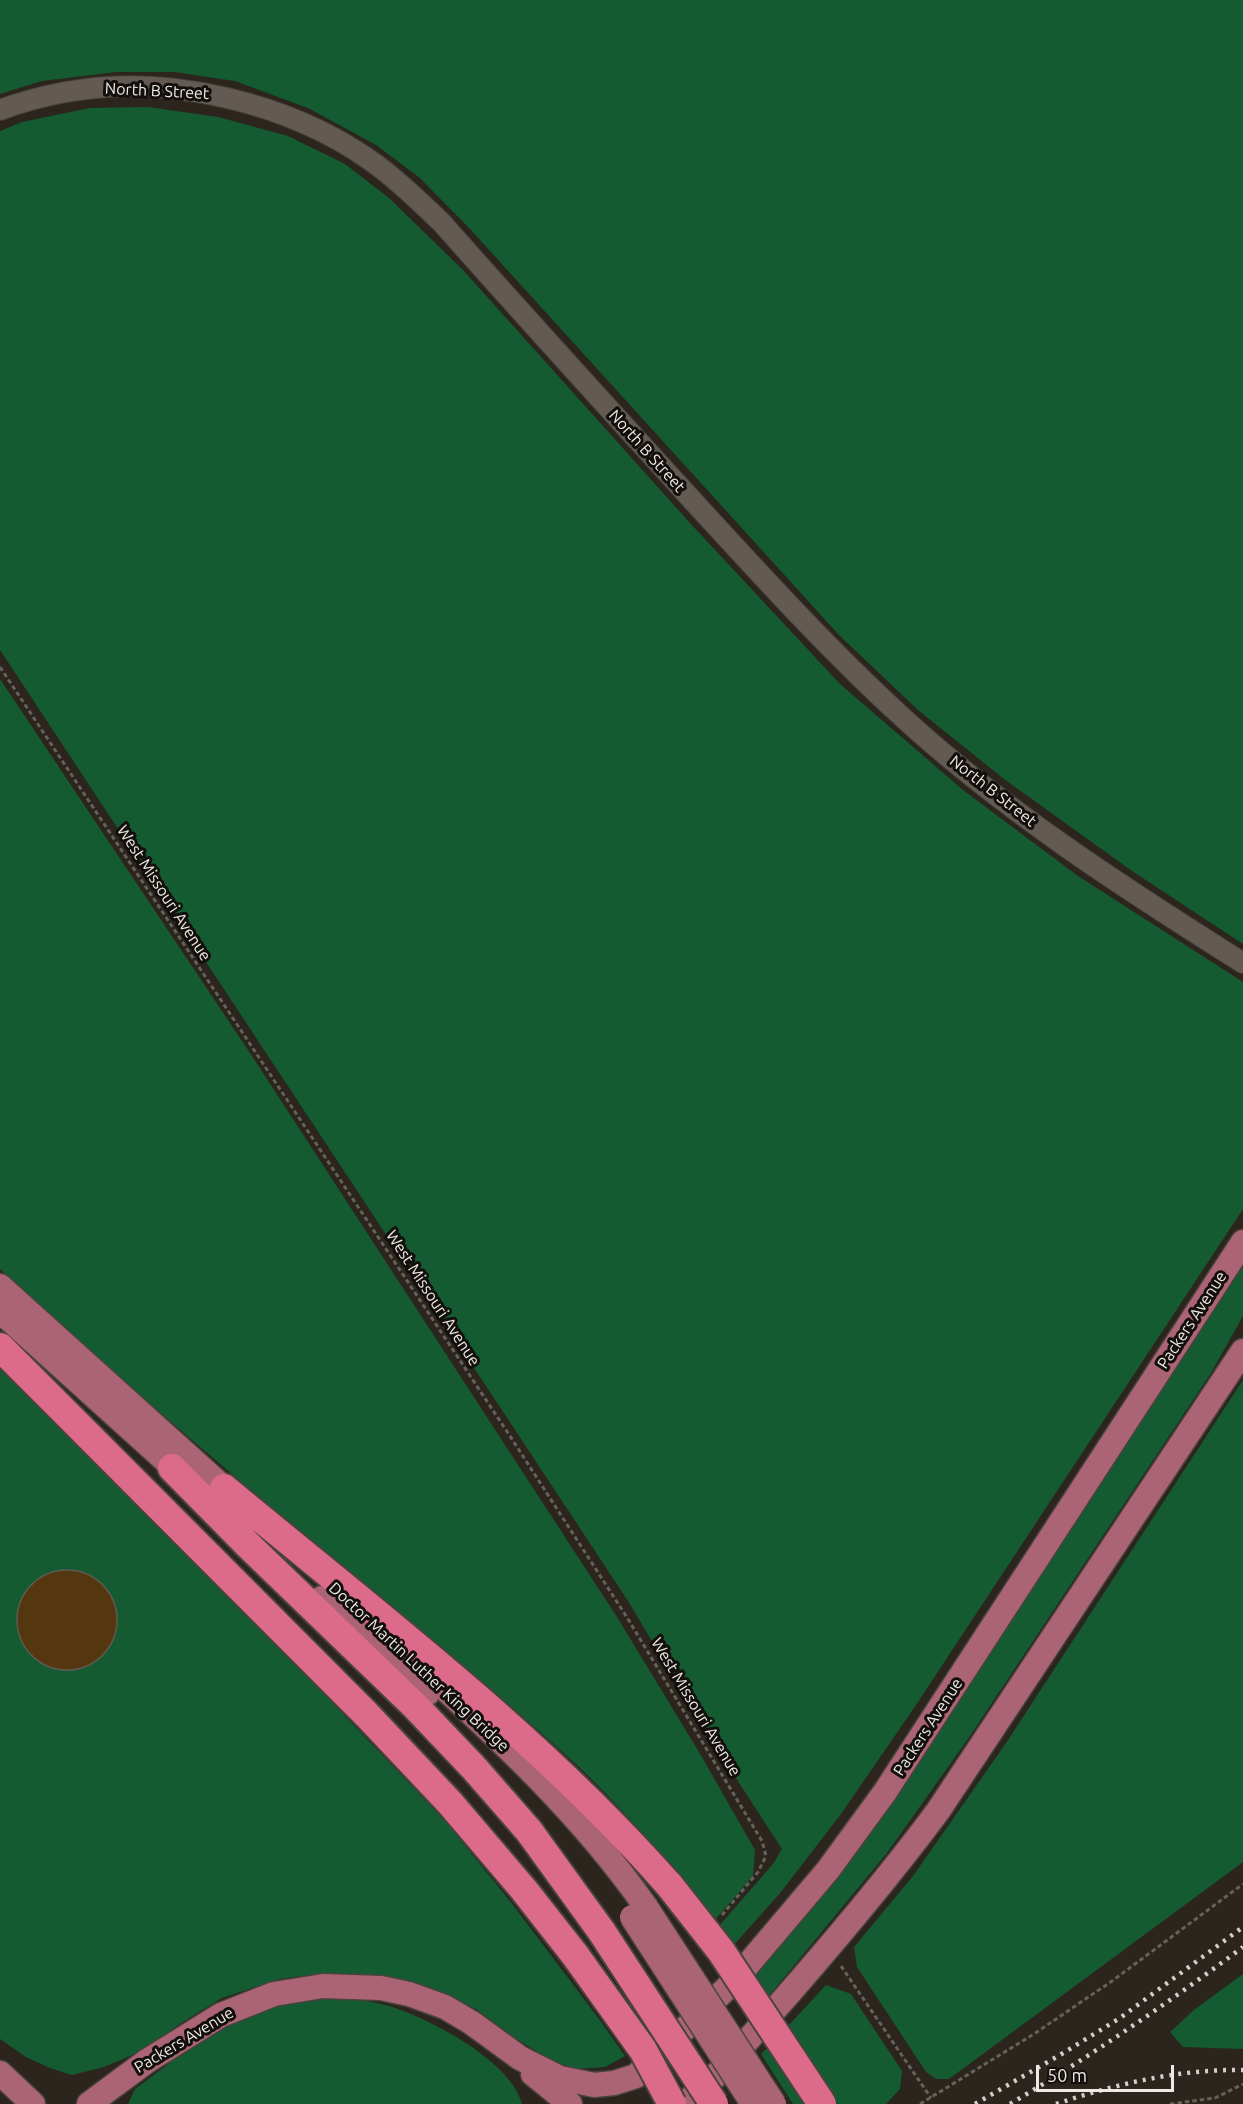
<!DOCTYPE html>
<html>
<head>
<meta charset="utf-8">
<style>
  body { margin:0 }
  #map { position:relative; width:1243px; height:2104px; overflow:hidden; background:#2b251e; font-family:Ubuntu,sans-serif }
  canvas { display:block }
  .scale { position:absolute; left:1036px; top:2065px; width:138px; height:27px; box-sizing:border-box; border:3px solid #eee9e5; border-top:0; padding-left:8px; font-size:18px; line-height:21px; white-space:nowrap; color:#eee9e5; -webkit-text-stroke:4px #120f0c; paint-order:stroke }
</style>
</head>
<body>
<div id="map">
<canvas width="1243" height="2104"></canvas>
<div class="scale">50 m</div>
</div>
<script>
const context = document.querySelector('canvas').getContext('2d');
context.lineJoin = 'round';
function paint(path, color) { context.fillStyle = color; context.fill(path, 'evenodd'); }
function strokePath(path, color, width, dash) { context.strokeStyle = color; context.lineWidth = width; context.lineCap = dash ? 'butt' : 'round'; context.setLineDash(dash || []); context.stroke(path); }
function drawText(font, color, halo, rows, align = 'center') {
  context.font = font + ' Ubuntu,sans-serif'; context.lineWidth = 6; context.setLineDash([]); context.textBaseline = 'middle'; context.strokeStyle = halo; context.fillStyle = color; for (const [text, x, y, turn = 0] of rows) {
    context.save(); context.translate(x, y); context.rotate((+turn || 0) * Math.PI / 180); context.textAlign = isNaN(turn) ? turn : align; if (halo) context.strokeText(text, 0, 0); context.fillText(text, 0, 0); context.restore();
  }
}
const green = new Path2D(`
  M0,0H1243V944L1132,871L1004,779L918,710L839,635L471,230L420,178L376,145L308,108L235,81L174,72H116L42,81L0,94Z
  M148,107L218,117L288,136L345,164L389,198L463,270L690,523L840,684L963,790L1078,876L1243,982V1209L914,1708L841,1814L781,1892L733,1946L719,1926L773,1864L782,1849L710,1738L628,1601L0,650V131L22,122L90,108Z
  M0,679L250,1053L617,1617L699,1752L755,1850L753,1876L714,1921C673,1866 628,1814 579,1767C514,1706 443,1651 375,1594C248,1488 121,1382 0,1269Z
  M1243,1266V1316L1211,1373L968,1739L887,1853L768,1997L752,1975L882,1815Z
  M0,1369L302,1671L446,1822L513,1905L596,2015L625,2056L605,2067L576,2069L551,2060L515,2038L476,2009L431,1988L380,1977L325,1973L279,1979L222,1998L181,2023L142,2051L104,2067L72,2075L50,2068L26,2057L0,2039Z
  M1243,1380V1862L949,2079H936L926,2072L857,1967L854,1947L913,1876L1006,1743Z
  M1243,1974V2049L1183,2047L1170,2032L1194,2010Z
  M826,1985L851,1994L902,2071L900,2089L886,2104H837L788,2026Z
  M340,1998C355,2000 371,2001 386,2005C427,2017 511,2060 522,2104H128L135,2089L191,2047L240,2018L293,2001Z
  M770,2045L808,2104H793L761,2054Z`);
const building = new Path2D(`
  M17 1620a50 50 0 1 1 100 0a50 50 0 1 1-100 0Z`);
const path = new Path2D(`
  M0,667L508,1433L628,1619L762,1841L766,1856L758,1872L722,1915
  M841,1966L931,2098
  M920,2104L1034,2034L1112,1981L1243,1884
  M1170,2104L1215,2098L1243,2084`);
const minor = new Path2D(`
  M0,110C21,102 44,96 66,92C167,73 291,103 374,163C399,181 420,202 442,223C525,317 609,409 693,501C760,574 827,648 900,715C1003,810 1124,888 1243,963`);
const major = new Path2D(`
  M0,1286L236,1499
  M0,1311L185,1478
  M322,1598L428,1693
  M420,1666C503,1742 581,1814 646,1907
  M0,2073L33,2104
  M533,2074L570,2104
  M89,2104L147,2061L221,2015L274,1994L323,1986L381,1988L409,1994L445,2007L472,2023L520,2058L560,2078L594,2085L614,2083L636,2076L734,1981L828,1870L885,1792L1243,1242
  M683,2104C709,2087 741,2047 763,2023C824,1954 883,1885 938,1811L1243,1351`);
const highway = new Path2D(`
  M0,1347L367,1715L450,1803L524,1890L575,1955
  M172,1468L248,1545L416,1707L474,1768L529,1831L602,1932
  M224,1488C377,1615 538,1736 670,1886`);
const rail = new Path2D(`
  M975,2104L1060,2055L1120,2018L1243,1927
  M1010,2104C1091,2056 1168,2003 1243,1947
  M1056,2104C1116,2084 1179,2069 1243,2070`);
const majorBridge = new Path2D(`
  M646,1907L774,2104
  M632,1917L753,2104`);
const highwayBridge = new Path2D(`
  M670,1886L721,1951L822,2104
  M602,1932L714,2104
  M575,1955L643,2050L672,2104`);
const streetNames = [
  ["North B Street",157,91,3],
  ["North B Street",647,451,48],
  ["North B Street",993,791,38],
  ["West Missouri Avenue",164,893,57],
  ["West Missouri Avenue",433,1298,57],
  ["Packers Avenue",1192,1320,-57],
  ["Doctor Martin Luther King Bridge",419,1667,43],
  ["West Missouri Avenue",696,1707,59],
  ["Packers Avenue",928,1727,-57],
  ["Packers Avenue",184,2040,-31]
];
paint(green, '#155b31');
paint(building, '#55370f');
strokePath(building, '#605951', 1.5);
strokePath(minor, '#48433d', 22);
strokePath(major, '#48433d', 27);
strokePath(highway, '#48433d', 32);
strokePath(path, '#67615b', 3, [4.5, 3]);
strokePath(minor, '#635b53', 20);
strokePath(major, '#ab6475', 24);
strokePath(highway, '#db6a8b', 28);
strokePath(rail, '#d4cfcb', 4.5, [3, 6]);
strokePath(majorBridge, '#48433d', 27, []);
strokePath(highwayBridge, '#48433d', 32, []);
strokePath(majorBridge, '#ab6475', 24);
strokePath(highwayBridge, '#db6a8b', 28);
drawText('16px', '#eee9e5', '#120f0c', streetNames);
</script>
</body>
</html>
